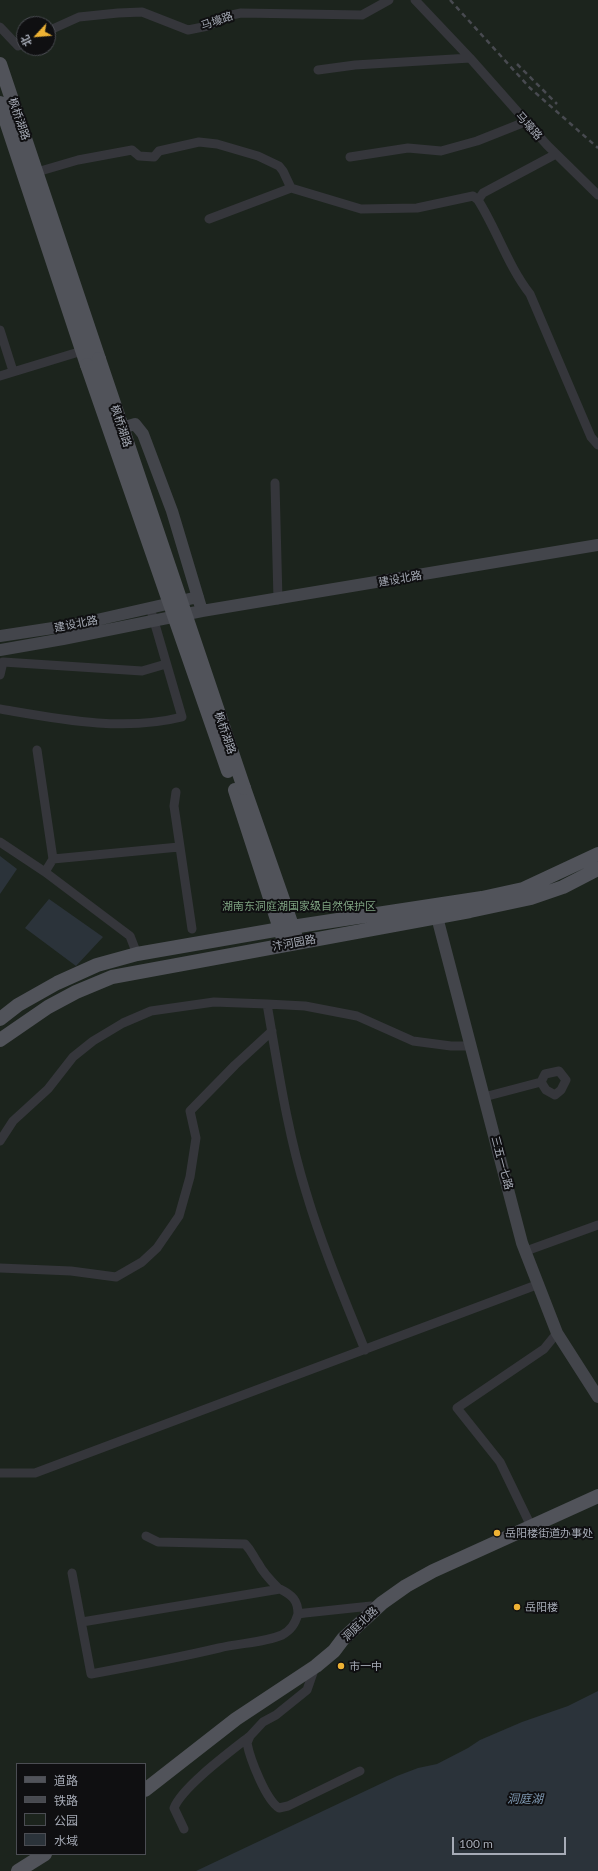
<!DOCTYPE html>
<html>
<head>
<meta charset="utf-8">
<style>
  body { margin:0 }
  #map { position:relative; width:598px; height:1871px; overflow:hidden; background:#141416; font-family:Lato,"Noto Sans SC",sans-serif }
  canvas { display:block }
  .legend { position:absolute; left:16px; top:1763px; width:130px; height:92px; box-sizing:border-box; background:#0f0f11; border:1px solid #4b4d53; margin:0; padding:5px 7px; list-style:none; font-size:12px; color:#a6abb6 }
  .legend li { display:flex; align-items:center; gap:8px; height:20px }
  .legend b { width:20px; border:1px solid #4b4d53 }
  .north { position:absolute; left:16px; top:16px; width:40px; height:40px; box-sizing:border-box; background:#0f0f11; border:1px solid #4b4d53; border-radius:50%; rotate:244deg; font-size:11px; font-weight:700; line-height:16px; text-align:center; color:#a6abb6 }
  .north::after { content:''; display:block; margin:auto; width:14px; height:18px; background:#eeb234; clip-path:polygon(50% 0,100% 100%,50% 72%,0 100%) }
  .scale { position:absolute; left:452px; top:1837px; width:114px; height:18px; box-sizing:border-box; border:2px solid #a6abb6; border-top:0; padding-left:5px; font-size:12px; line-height:14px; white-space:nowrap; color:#a6abb6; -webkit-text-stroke:3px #0f0f11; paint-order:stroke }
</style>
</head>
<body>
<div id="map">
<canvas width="598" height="1871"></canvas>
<ul class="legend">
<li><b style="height:5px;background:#51535a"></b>道路</li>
<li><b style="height:5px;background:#484a50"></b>铁路</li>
<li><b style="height:11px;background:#1c241d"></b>公园</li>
<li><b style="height:11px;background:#2b333a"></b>水域</li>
</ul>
<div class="north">北</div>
<div class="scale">100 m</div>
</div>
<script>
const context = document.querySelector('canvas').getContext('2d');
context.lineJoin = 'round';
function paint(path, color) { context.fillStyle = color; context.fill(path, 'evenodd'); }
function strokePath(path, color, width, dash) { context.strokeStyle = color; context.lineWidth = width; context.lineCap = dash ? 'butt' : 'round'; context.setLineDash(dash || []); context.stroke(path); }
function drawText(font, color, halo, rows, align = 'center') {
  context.font = font + ' Lato,"Noto Sans SC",sans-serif'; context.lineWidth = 4; context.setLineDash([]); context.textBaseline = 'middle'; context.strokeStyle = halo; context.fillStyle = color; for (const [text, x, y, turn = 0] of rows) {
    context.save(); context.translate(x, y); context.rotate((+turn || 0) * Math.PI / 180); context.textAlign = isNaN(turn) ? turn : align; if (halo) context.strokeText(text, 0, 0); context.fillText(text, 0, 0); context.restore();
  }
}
const green = new Path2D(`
  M0,0H598V1871H0ZM24,24H48V48H24ZM17,1764H145V1854H17Z`);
const water = new Path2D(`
  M0,856L17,869L0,894Z
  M49,899L103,937L76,966L25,928Z
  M598,1691V1871H196L397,1776L418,1768L437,1764L468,1748L480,1740L522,1722L568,1706Z`);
const street = new Path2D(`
  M415,0L470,58L547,145L598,195
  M0,27L18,46L24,43
  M48,31L79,17L118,13L142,12L188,30L208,26L227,16L241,13L362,15L389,0
  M318,70L355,65L470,58
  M556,154L483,193L478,200C497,230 508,266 530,294L591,437L598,445
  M350,157L408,148L441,151L477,141L525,122
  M37,172L78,160L132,150L139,156L154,157L159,151L199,142L217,144L258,156L279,166L283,171L291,188L361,209L417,208L473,196L478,200
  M209,219L291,188
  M0,330L13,371
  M0,376L82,351
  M275,483L278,600
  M0,675L3,662L142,671L166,664
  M0,709C59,719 123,732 182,717L152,614
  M37,750L53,859
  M176,792L174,806L192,929
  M0,842L45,872L130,936L137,954
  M45,872L53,859L179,847
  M484,1097L541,1082L545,1074L559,1071L566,1080L561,1090L555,1095L546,1090L541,1082
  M0,1141L13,1121L48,1089L73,1057L93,1041L123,1023L151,1011L214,1002L267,1004
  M526,1251L598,1225
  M0,1268L71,1271L116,1277L142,1262L157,1248L179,1216L190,1177L196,1138L190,1111L235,1065L272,1031
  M365,1350C344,1298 322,1246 306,1192C287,1131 278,1067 267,1004L305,1006L357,1016L413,1041L451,1046H471
  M0,1473H35L539,1284
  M529,1522L500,1462L457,1408L544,1349L557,1333
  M146,1536L158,1542L245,1544C252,1551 253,1556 258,1563C263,1573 271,1581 279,1589
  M72,1573L91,1674C134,1666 177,1658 219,1648C239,1643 263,1643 282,1635C291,1630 295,1624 298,1614L305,1613L371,1606
  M82,1622L280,1589C292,1595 298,1600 298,1614
  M315,1667L307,1690L276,1715L263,1722L250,1736L247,1743C250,1759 266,1800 279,1808L288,1806L360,1771
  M184,1829L174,1808C182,1787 231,1751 250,1736`);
const secondary = new Path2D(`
  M122,428L135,424L143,434L172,511L202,611
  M0,636L79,624L198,597
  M0,650L63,639L202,611L598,545
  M437,917L522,1243L557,1333L598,1397`);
const primary = new Path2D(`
  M0,64L99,359
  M0,103L87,365
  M244,788L295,934
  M235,790L283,938
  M0,1019L18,1005L57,983L97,965L137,954L292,927L482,898L523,889L598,854
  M0,1040L48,1007L76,992L112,977L470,911L531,898L563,887L598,869
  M145,1790L236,1719L316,1666L334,1651L343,1639L382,1603L406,1586L433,1571L598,1496
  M18,1871L45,1854`);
const rail = new Path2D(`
  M450,0L530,88L598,148
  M517,64L557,104`);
const primaryBridge = new Path2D(`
  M99,359L244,788
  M87,365L228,771`);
const markers = [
  [497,1533,4,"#eeb234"],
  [517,1607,4,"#eeb234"],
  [341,1666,4,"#eeb234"]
];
const streetNames = [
  ["马壕路",217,21,-19],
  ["枫桥湖路",19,119,71],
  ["马壕路",529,126,48],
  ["枫桥湖路",121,426,72],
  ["建设北路",400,579,-10],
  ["建设北路",76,624,-11],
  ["枫桥湖路",225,733,71],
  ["汴河园路",294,943,-10],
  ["三五一七路",502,1163,75],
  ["洞庭北路",360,1624,-44]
];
const parkNames = [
  ["湖南东洞庭湖国家级自然保护区",299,906]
];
const poiNames = [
  ["岳阳楼街道办事处",505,1533],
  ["岳阳楼",525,1607],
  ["市一中",349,1666]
];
const waterNames = [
  ["洞庭湖",525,1799]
];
paint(green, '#1c241d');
paint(water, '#2b333a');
strokePath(street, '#35363b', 9);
strokePath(secondary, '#43454b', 12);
strokePath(primary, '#51535a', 14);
strokePath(rail, '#484a50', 2.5, [5, 4]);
strokePath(primaryBridge, '#51535a', 14);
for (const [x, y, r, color] of markers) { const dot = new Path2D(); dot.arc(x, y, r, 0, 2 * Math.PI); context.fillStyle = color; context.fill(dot); strokePath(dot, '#0f0f11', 1.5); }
drawText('11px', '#a6abb6', '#0f0f11', streetNames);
drawText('11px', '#7da180', '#0f0f11', parkNames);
drawText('11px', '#a6abb6', '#0f0f11', poiNames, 'left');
drawText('italic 12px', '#7e98b1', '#0f0f11', waterNames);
</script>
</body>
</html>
